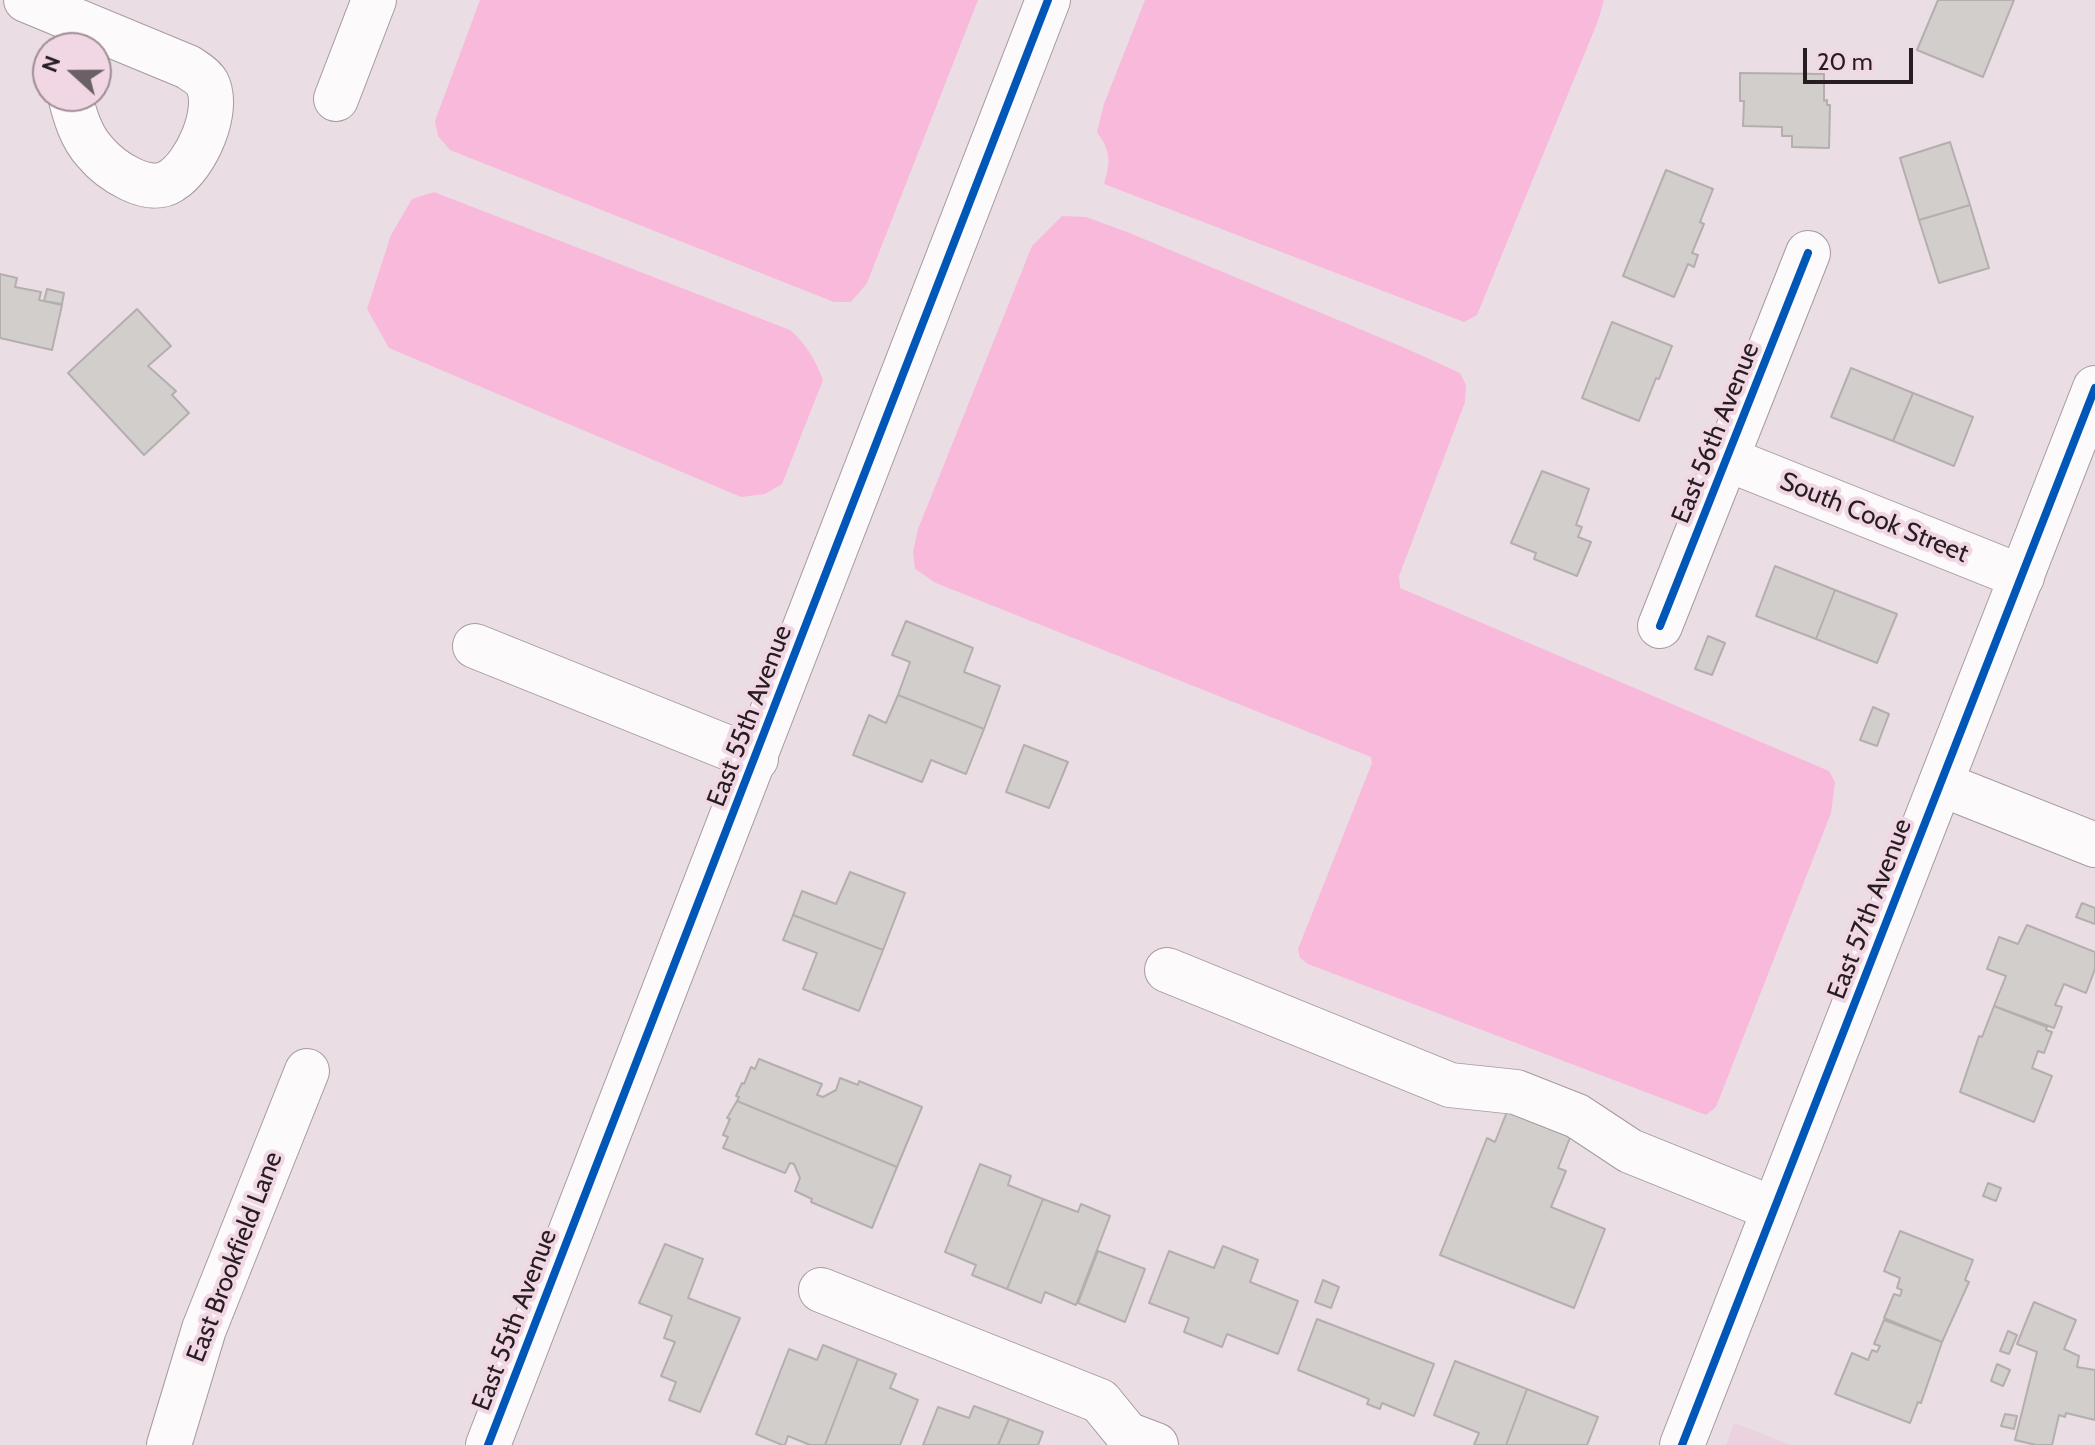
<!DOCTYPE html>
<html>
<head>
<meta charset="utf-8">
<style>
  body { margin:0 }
  #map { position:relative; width:2095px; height:1445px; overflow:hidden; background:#ebdde4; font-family:Cabin,sans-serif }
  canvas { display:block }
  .north { position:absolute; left:32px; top:32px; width:80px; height:80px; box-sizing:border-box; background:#f1d7e4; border:2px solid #a08d96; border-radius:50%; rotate:291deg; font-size:22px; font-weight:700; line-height:32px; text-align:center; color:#261d22 }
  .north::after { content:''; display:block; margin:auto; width:28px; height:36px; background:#6b6066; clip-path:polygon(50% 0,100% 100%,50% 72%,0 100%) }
  .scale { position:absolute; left:1803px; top:48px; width:110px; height:36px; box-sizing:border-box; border:4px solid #261d22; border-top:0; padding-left:10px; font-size:24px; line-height:28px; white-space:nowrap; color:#261d22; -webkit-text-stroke:6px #f1d7e4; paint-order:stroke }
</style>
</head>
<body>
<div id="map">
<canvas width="2095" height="1445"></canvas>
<div class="north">N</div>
<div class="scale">20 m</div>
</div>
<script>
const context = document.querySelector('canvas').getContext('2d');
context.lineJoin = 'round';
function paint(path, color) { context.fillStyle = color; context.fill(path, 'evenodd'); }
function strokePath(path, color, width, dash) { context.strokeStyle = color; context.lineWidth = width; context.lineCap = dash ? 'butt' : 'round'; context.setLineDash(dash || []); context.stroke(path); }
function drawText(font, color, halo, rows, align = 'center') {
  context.font = font + ' Cabin,sans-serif'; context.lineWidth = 8; context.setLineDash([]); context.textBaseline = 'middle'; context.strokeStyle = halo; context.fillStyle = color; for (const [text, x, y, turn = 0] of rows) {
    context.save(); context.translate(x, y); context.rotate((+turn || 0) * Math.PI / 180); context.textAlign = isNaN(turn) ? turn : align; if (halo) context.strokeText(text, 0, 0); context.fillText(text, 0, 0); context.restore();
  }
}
const built = new Path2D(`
  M1734,1423L1791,1445H1726Z`);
const water = new Path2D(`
  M480,0H978L867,283L851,302H834L450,150L438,136L435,121Z
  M1145,0H1604L1598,21L1477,315L1464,322L1104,184C1111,161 1111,152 1097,132L1104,104Z
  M434,192L790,330C807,345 815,359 823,380L782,484L765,494L741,497L389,348L367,309L391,235L412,199Z
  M1062,216L1086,217L1127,232L1405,348L1460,373L1466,385L1465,402L1399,576L1400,588L1829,771L1835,782L1831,813L1716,1107L1706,1115L1308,964L1300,958L1298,949L1372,763L1371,757L936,583L915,569L913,552L918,529L1032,246Z`);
const building = new Path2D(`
  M1938,0H2014L1983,77L1917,50Z
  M1740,73L1824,74V101L1827,100V105H1830L1829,148L1792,147V136H1782V127L1743,126L1744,101H1740Z
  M1950,142L1970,205L1919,220L1900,158Z
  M1666,170L1713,189L1700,222L1704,224L1692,253L1698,255L1694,267L1688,264L1674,297L1623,276Z
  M1970,205L1989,268L1939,283L1919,220Z
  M0,274L17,278L15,287L41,292L39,300L62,305L52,350L0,338Z
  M47,289L64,293L62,304L44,301Z
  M137,309L171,346L148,366L176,391L172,395L189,413L144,455L68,373Z
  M1612,322L1672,346L1659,379L1656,378L1639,421L1582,398Z
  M1851,368L1913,393L1893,441L1831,417Z
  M1913,393L1973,417L1954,466L1893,441Z
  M1542,471L1589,489L1576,525L1582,527L1578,537L1591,542L1577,576L1534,559L1536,553L1511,543Z
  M1775,566L1835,590L1816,639L1756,616Z
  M1835,590L1897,614L1877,663L1816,639Z
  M906,621L973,648L964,672L1000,686L984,729L898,695L910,662L892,655Z
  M1708,636L1725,643L1712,675L1695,669Z
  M898,695L984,729L966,774L931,760L922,782L853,755L869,715L886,723Z
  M1873,707L1889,714L1877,746L1860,740Z
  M1024,745L1068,762L1049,808L1006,792Z
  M850,872L905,893L883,950L793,915L802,891L836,904Z
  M2082,903L2095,908V924L2076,917Z
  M793,915L883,950L859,1011L803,989L817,953L783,940Z
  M2027,925L2095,952V969L2086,993L2064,984L2055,1005L2062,1007L2054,1028L1994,1006L2006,976L1987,969L1999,937L2018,944Z
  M1994,1006L2047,1027L2046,1030L2052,1032L2044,1053L2038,1051L2032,1068L2052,1076L2034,1122L1960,1092L1979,1036L1982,1037Z
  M759,1059L822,1084L817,1095L823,1097L836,1090L840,1078L858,1085L859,1081L922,1107L897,1167L737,1101L739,1097L736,1096L742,1083L744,1084L751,1067L755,1069Z
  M737,1101L897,1167L872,1228L811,1202L812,1199L795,1191L800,1178L794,1164L790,1163L785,1173L723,1148L728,1137L723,1135L730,1119L727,1118Z
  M1510,1104L1573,1130L1558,1168L1566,1171L1551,1207L1605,1229L1574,1308L1440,1255L1487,1138L1495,1142Z
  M980,1164L1011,1176L1008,1185L1043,1199L1007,1289L972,1275L976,1265L945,1252Z
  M1988,1183L2001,1188L1996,1201L1983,1196Z
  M1043,1199L1078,1212L1081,1204L1110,1216L1076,1305L1045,1292L1041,1303L1007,1289Z
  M1900,1231L1973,1260L1965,1280L1969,1282L1942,1342L1884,1318L1894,1294L1900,1296L1902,1290L1897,1288L1900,1278L1884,1271Z
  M665,1244L703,1259L688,1298L740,1318L700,1412L669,1400L676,1382L661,1376L675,1342L664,1338L672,1316L639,1303Z
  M1223,1246L1258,1260L1250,1282L1298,1301L1278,1354L1227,1334L1222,1347L1184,1332L1189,1318L1149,1303L1169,1251L1214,1268Z
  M1098,1251L1145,1269L1125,1322L1078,1303Z
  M1323,1280L1339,1287L1331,1308L1315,1302Z
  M2034,1302L2076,1320L2064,1349L2079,1356L2077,1367L2095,1370V1420L2066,1413L2065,1417L2059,1415L2052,1445H2036L2015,1440L2037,1352L2017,1344Z
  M1317,1319L1434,1364L1414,1416L1382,1403L1380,1409L1367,1404L1369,1399L1298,1370Z
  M1884,1320L1942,1342L1921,1403L1918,1402L1910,1423L1835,1394L1852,1353L1868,1360L1872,1350L1877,1352L1880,1346L1874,1344Z
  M2008,1331L2017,1335L2009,1354L2000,1351Z
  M823,1345L858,1359L825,1445H810L788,1436L785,1445H782L756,1434L789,1349L817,1360Z
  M858,1359L896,1374L890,1388L918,1400L900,1445H825Z
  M1455,1361L1527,1389L1506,1445H1474L1479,1433L1434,1415Z
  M1997,1364L2010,1370L2003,1386L1991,1381Z
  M1527,1389L1598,1417L1587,1445H1506Z
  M974,1406L1009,1419L998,1445H923L938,1407L969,1418Z
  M2005,1414L2017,1416L2014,1429L2001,1426Z
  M1009,1419L1043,1432L1038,1445H998Z`);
const minor = new Path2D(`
  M26,0L188,67C194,71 203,76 207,83C221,110 196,166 171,181C148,196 110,170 95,152C81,137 75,116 70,96
  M336,99L374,0
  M1727,459L2022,577
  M1660,626L1808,253
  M475,646L756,759
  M1941,784L2095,845
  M1167,970L1450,1085L1516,1092L1577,1116L1630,1151L1774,1209
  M821,1290L1100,1401L1127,1434L1156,1445
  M169,1445L204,1329L307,1071
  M488,1445L1048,0`);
const major = new Path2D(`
  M1682,1445L2095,388`);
const cycleway = new Path2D(`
  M1660,626L1808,253
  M488,1445L1048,0
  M1682,1445L2095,388`);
const streetNames = [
  ["East 56th Avenue",1716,433,-68],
  ["South Cook Street",1874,518,22],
  ["East 55th Avenue",750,716,-69],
  ["East 57th Avenue",1870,909,-69],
  ["East Brookfield Lane",235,1257,-69],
  ["East 55th Avenue",515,1320,-69]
];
paint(built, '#ead2de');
paint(water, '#f8b9db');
paint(building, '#d2cecc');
strokePath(building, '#b3afae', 2);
strokePath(minor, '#a59aa0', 46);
strokePath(major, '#a59aa0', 46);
strokePath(minor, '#fcfafb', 44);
strokePath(major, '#fcfafb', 44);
strokePath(cycleway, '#0057b8', 8);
drawText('26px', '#261d22', '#f1d7e4', streetNames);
</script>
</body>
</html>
